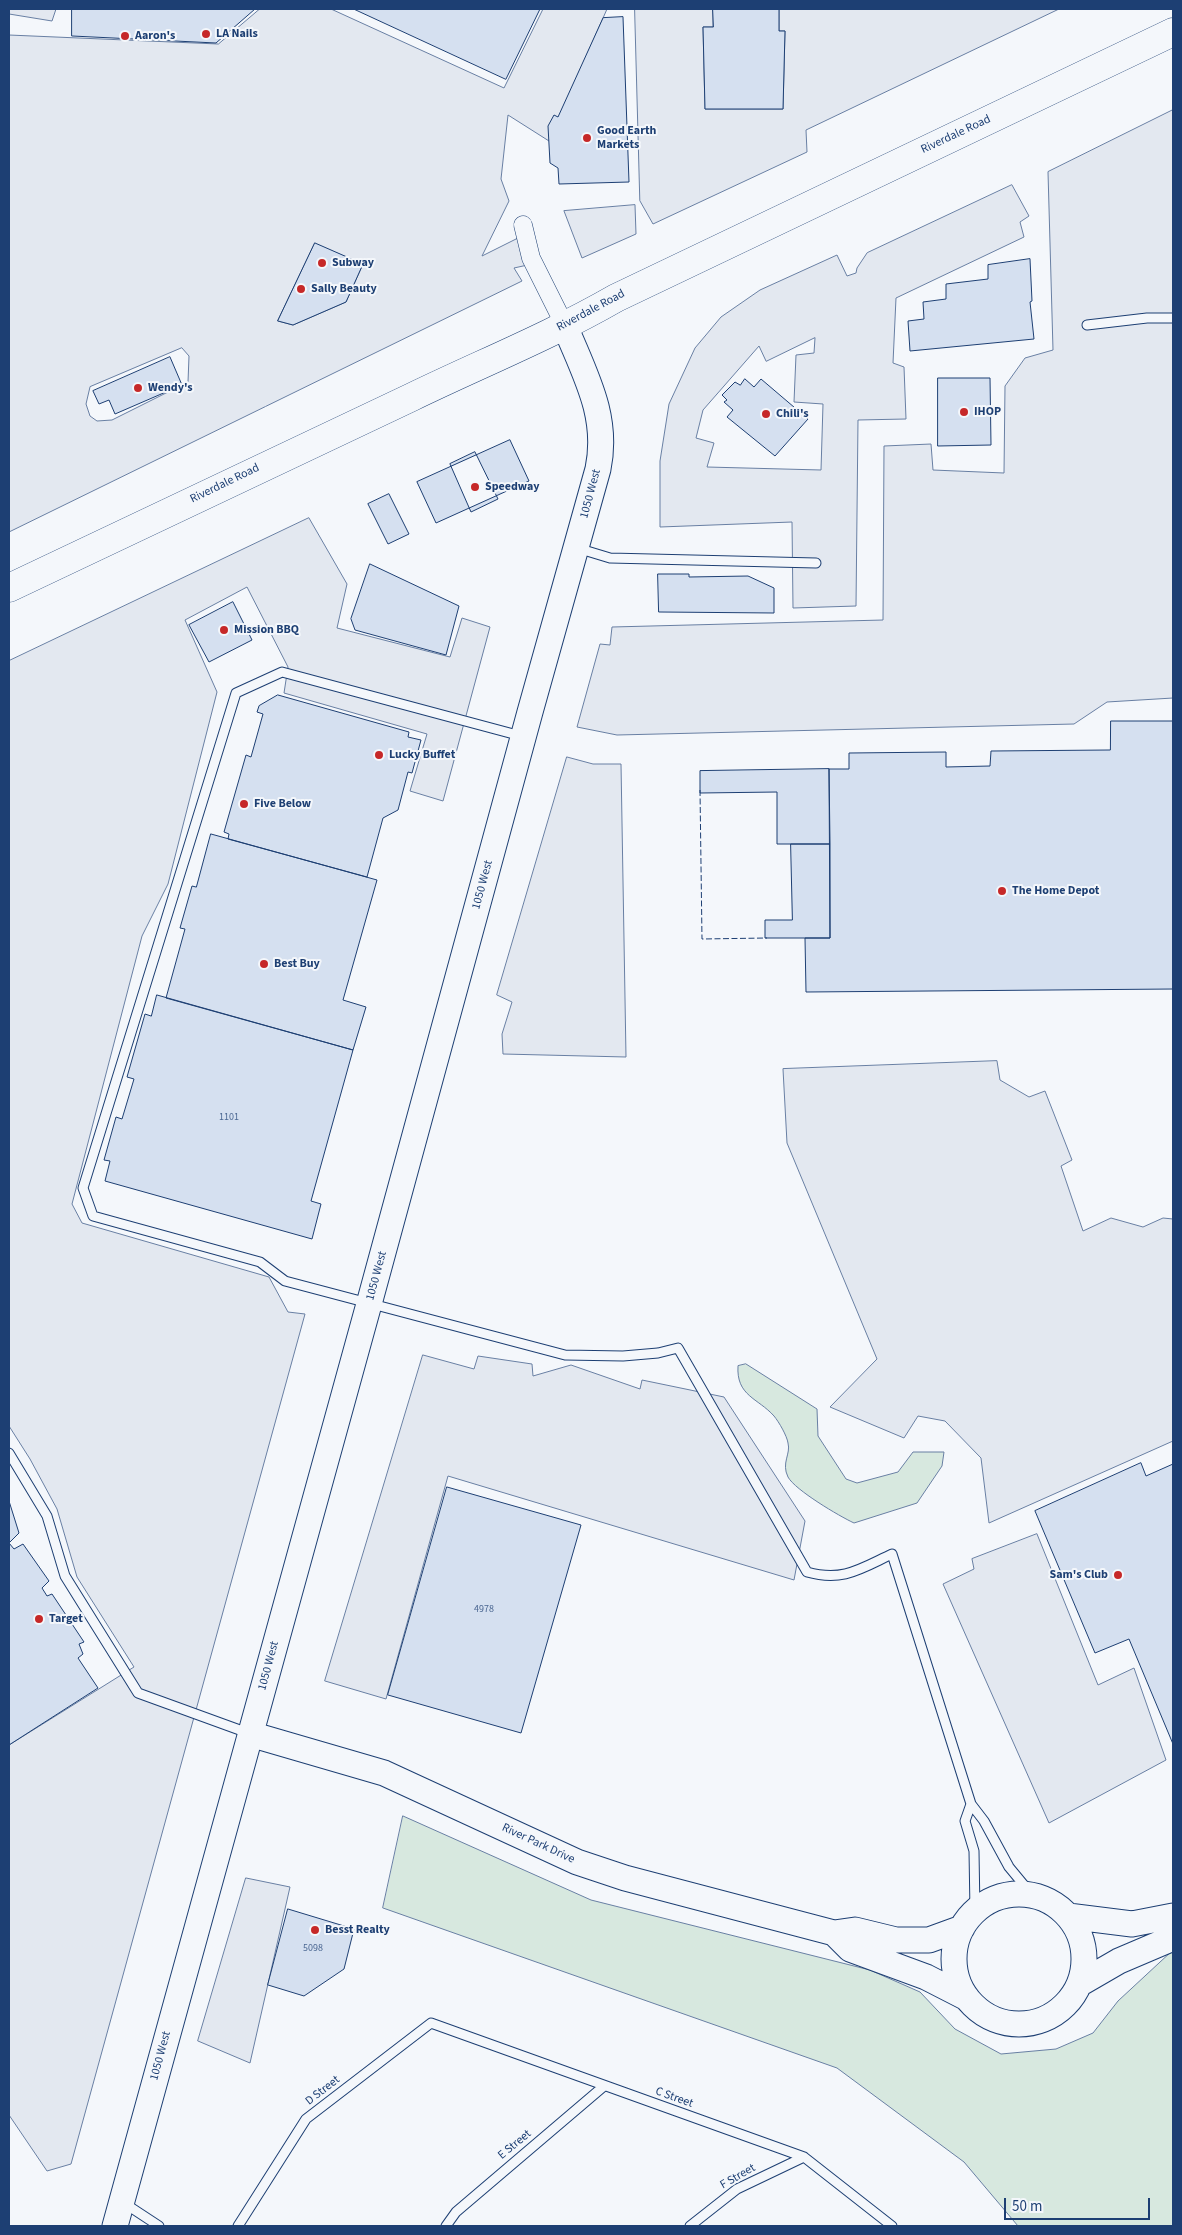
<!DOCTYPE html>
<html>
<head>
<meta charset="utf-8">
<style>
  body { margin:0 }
  #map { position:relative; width:1182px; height:2235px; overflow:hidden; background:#f4f7fb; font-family:"Source Sans 3",sans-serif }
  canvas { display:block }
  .frame { position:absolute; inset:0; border:10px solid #1d3f73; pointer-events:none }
  .scale { position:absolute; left:1004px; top:2198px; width:146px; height:22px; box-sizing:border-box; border:2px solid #1d3f73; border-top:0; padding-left:6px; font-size:15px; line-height:18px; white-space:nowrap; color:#1d3f73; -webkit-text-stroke:4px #f4f7fb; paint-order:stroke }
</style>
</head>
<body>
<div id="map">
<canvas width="1182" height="2235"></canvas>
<div class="frame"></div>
<div class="scale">50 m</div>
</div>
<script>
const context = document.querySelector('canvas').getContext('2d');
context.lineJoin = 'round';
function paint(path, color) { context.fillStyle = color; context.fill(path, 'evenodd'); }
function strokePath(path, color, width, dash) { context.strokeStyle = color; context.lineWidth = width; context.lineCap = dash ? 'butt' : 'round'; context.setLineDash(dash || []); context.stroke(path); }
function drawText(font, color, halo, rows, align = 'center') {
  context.font = font + ' "Source Sans 3",sans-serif'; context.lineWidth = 4; context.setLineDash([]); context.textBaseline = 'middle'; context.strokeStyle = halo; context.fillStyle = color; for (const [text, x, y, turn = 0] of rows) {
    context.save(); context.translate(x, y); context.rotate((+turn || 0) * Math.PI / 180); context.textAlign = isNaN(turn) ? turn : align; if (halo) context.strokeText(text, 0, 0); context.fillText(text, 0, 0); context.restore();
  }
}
const green = new Path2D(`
  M746,1364L817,1409L818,1436L846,1479L857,1483L898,1472L913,1452H944L942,1466L917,1503L854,1523C839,1516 795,1490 788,1477C781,1463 791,1454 788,1443C787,1436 779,1422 774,1416C758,1398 736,1396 738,1366Z
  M403,1816L591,1900L870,1970L920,1992L955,2029L1001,2054L1056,2049L1093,2033L1118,2001L1173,1950V2226H1018L964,2162L837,2068L383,1908Z`);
const parking = new Path2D(`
  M9,9H56L52,21L9,14Z
  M260,9H331L504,88L543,9H607L549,141L508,115L501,179L509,201L482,256L518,238L532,264L514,268L522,281L9,532V35L218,44ZM315,244L363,264L346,302L293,325L278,321ZM182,348L189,356L188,382L112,420L97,421L90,416L86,404L90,387Z
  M635,9H713V27H703L705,109H783L785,31H779V9H1059L806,130L807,152L653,224L640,201Z
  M1173,110V698L1107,702L1074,724L617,735L577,727L600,644L610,645L612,627L883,620L884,446L931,444L933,470L1004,473L1005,386L1025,358L1053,350L1048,172Z
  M1012,185L1029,216L1020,222L1024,237L896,298L893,363L904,367L906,419L858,420L856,606L793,608L792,522L660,527V461L669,404L695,348L721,317L760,290L837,255L847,276L856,273L857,268L867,253ZM815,338L814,353L796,355L794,402L823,404L821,470L707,467L714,443L696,438L703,410L759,346L766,361Z
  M635,205L636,234L582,258L564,211Z
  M309,518L347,584L337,628L450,657L462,618L490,627L443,801L410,791L427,734L284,693L288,667L247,587L185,620L217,692L168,884L142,936L72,1204L82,1223L269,1277L288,1312L305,1314L71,2164L47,2171L9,2115V1745L134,1667L77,1577L57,1509L30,1459L9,1426V661Z
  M567,757L593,764H621L626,1057L503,1054L502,1034L512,1002L497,995Z
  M997,1061L1000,1080L1029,1097L1045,1091L1072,1160L1061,1166L1083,1231L1111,1218L1143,1227L1163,1218L1173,1219V1441L989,1523L981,1458L945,1421L918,1416L904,1438L830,1407L877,1359L787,1143L783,1069Z
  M423,1355L474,1369L478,1356L532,1364L533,1376L571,1365L640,1389L642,1380L724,1397L805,1521L794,1580L448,1476L386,1699L325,1681Z
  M1037,1534L1098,1685L1134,1668L1166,1760L1049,1823L943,1584L974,1569L972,1559Z
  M246,1878L290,1887L250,2063L198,2041Z`);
const building = new Path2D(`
  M72,9H255L216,43L72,36Z
  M354,9H540L506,79Z
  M713,9H779V31H785L783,109H705L703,27H713Z
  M623,17L629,182L559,184L558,168L550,163L548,126L554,115L558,117L603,18Z
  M315,243L363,264L346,302L293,325L278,321Z
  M1030,259L1032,301L1030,302L1034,339L910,351L908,321L924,319L923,302L946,299V284L988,279V265Z
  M170,357L182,385L115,414L109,400L99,404L93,391Z
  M938,378H990L991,445L938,446Z
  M745,379L754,387L761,379L808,419L775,456L727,417L733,410L724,402L727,400L722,395L735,382L740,385Z
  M510,440L529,481L436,523L417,482Z
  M475,452L498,499L471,512L450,464Z
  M389,494L409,534L388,544L368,504Z
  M370,564L459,606L446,655L355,630L351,619Z
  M658,574H689V577L748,576L774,588V613L659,612Z
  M233,602L252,640L209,662L189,625Z
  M278,695L409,732L408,737L421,740L412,773L408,772L398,810L383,818L367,877L228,839L229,834L224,832L246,755L251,757L263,714L257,712L259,706Z
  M1111,721H1173V989L806,992L805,938H830L829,769H849V753L946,752V767L990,766L991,751L1110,750Z
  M829,769L830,844H777V792L700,793V771Z
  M211,834L377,880L343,1000L366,1007L353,1050L166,998L185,929L180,928L192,886L196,887Z
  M791,844H830V938H765V920H792Z
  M157,995L353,1050L311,1201L321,1204L312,1239L105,1181L110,1161L104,1160L116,1117L122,1119L134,1079L127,1077L145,1014L151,1016Z
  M1141,1463L1146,1476L1173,1464V1744L1129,1639L1095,1653L1035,1511Z
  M447,1487L581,1525L521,1733L388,1695Z
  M9,1501L19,1533L9,1543L14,1549L23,1544L49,1581L42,1588L47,1596L52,1594L84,1642L79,1644L83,1654L78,1658L98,1688L9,1745Z
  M288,1909L354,1929L344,1969L304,1996L268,1985Z`);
const lane = new Path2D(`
  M1087,325L1147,318H1173
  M577,548L610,558L816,563
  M521,736L282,672L236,693L83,1188L93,1216L260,1262L285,1281L565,1355L623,1356L658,1353L678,1348L807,1572C843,1582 860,1569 892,1554L971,1804L984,1821L1009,1867L1033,1896
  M9,1453L47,1516L65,1576L138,1693L248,1733
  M971,1804L965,1821L974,1851L975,1912
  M124,2203L159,2226
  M238,2226L306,2119L431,2023L804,2157L892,2226
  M446,2226L456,2212L604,2086
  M690,2226L737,2189L804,2157`);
const street = new Path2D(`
  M523,225L531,258L565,326`);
const secondary = new Path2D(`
  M250,1734L384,1773L577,1862L625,1878L834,1933L855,1930L896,1940H929L962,1928
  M954 1959a65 65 0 1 1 130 0a65 65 0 1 1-130 0Z
  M1068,1916L1132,1924L1173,1916
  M834,1933L850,1949L926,1977L967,1998
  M1081,1983L1119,1961L1173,1938
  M115,2226L369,1304L530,712L598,469C609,416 585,375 565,326`);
const primary = new Path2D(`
  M9,588C143,524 277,460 412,397C480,364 550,336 616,298L1173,32`);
const fence = new Path2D(`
  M700,790L702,939L767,938`);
const markers = [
  [206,34,5,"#c62828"],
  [125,36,5,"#c62828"],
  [587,138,5,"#c62828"],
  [322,263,5,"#c62828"],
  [301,289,5,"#c62828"],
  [138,388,5,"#c62828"],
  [964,412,5,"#c62828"],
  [766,414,5,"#c62828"],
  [475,487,5,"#c62828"],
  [224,630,5,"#c62828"],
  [379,755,5,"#c62828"],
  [244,804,5,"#c62828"],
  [1002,891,5,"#c62828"],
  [264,964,5,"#c62828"],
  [1118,1575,5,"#c62828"],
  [39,1619,5,"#c62828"],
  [315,1930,5,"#c62828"]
];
const numberNames = [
  ["1101",229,1118],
  ["4978",484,1610],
  ["5098",313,1949]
];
const poiNames = [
  ["LA Nails",216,34],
  ["Aaron's",135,36],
  ["Good Earth",597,131],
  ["Markets",597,145],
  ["Subway",332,263],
  ["Sally Beauty",311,289],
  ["Wendy's",148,388],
  ["IHOP",974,412],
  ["Chili's",776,414],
  ["Speedway",485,487],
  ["Mission BBQ",234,630],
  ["Lucky Buffet",389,755],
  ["Five Below",254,804],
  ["The Home Depot",1012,891],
  ["Best Buy",274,964],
  ["Sam's Club",1108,1575,"right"],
  ["Target",49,1619],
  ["Besst Realty",325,1930]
];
const streetNames = [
  ["Riverdale Road",956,135,-25],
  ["Riverdale Road",591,311,-28],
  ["Riverdale Road",225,484,-26],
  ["1050 West",591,494,-75],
  ["1050 West",483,885,-75],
  ["1050 West",377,1276,-75],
  ["1050 West",269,1666,-75],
  ["River Park Drive",538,1844,25],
  ["1050 West",161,2056,-75],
  ["D Street",323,2091,-38],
  ["C Street",674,2098,20],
  ["E Street",515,2145,-40],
  ["F Street",738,2177,-30]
];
paint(green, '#d7e8df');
strokePath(green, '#687fa3', 1);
paint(parking, '#e3e8f0');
strokePath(parking, '#687fa3', 1);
paint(building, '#d5e0f0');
strokePath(building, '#1d3f73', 1);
strokePath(lane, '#1d3f73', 11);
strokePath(street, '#1d3f73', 19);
strokePath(secondary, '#1d3f73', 27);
strokePath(primary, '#1d3f73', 29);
strokePath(lane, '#f4f7fb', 9);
strokePath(street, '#f4f7fb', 18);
strokePath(secondary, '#f4f7fb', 25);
strokePath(primary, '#f4f7fb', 28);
strokePath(fence, '#1d3f73', 1, [6, 2.5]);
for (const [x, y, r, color] of markers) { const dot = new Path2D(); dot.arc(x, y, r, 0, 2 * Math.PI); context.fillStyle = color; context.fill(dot); strokePath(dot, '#f4f7fb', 2); }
drawText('10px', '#4b6792', null, numberNames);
drawText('bold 12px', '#1d3f73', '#f4f7fb', poiNames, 'left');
drawText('12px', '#1d3f73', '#f4f7fb', streetNames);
</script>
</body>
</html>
